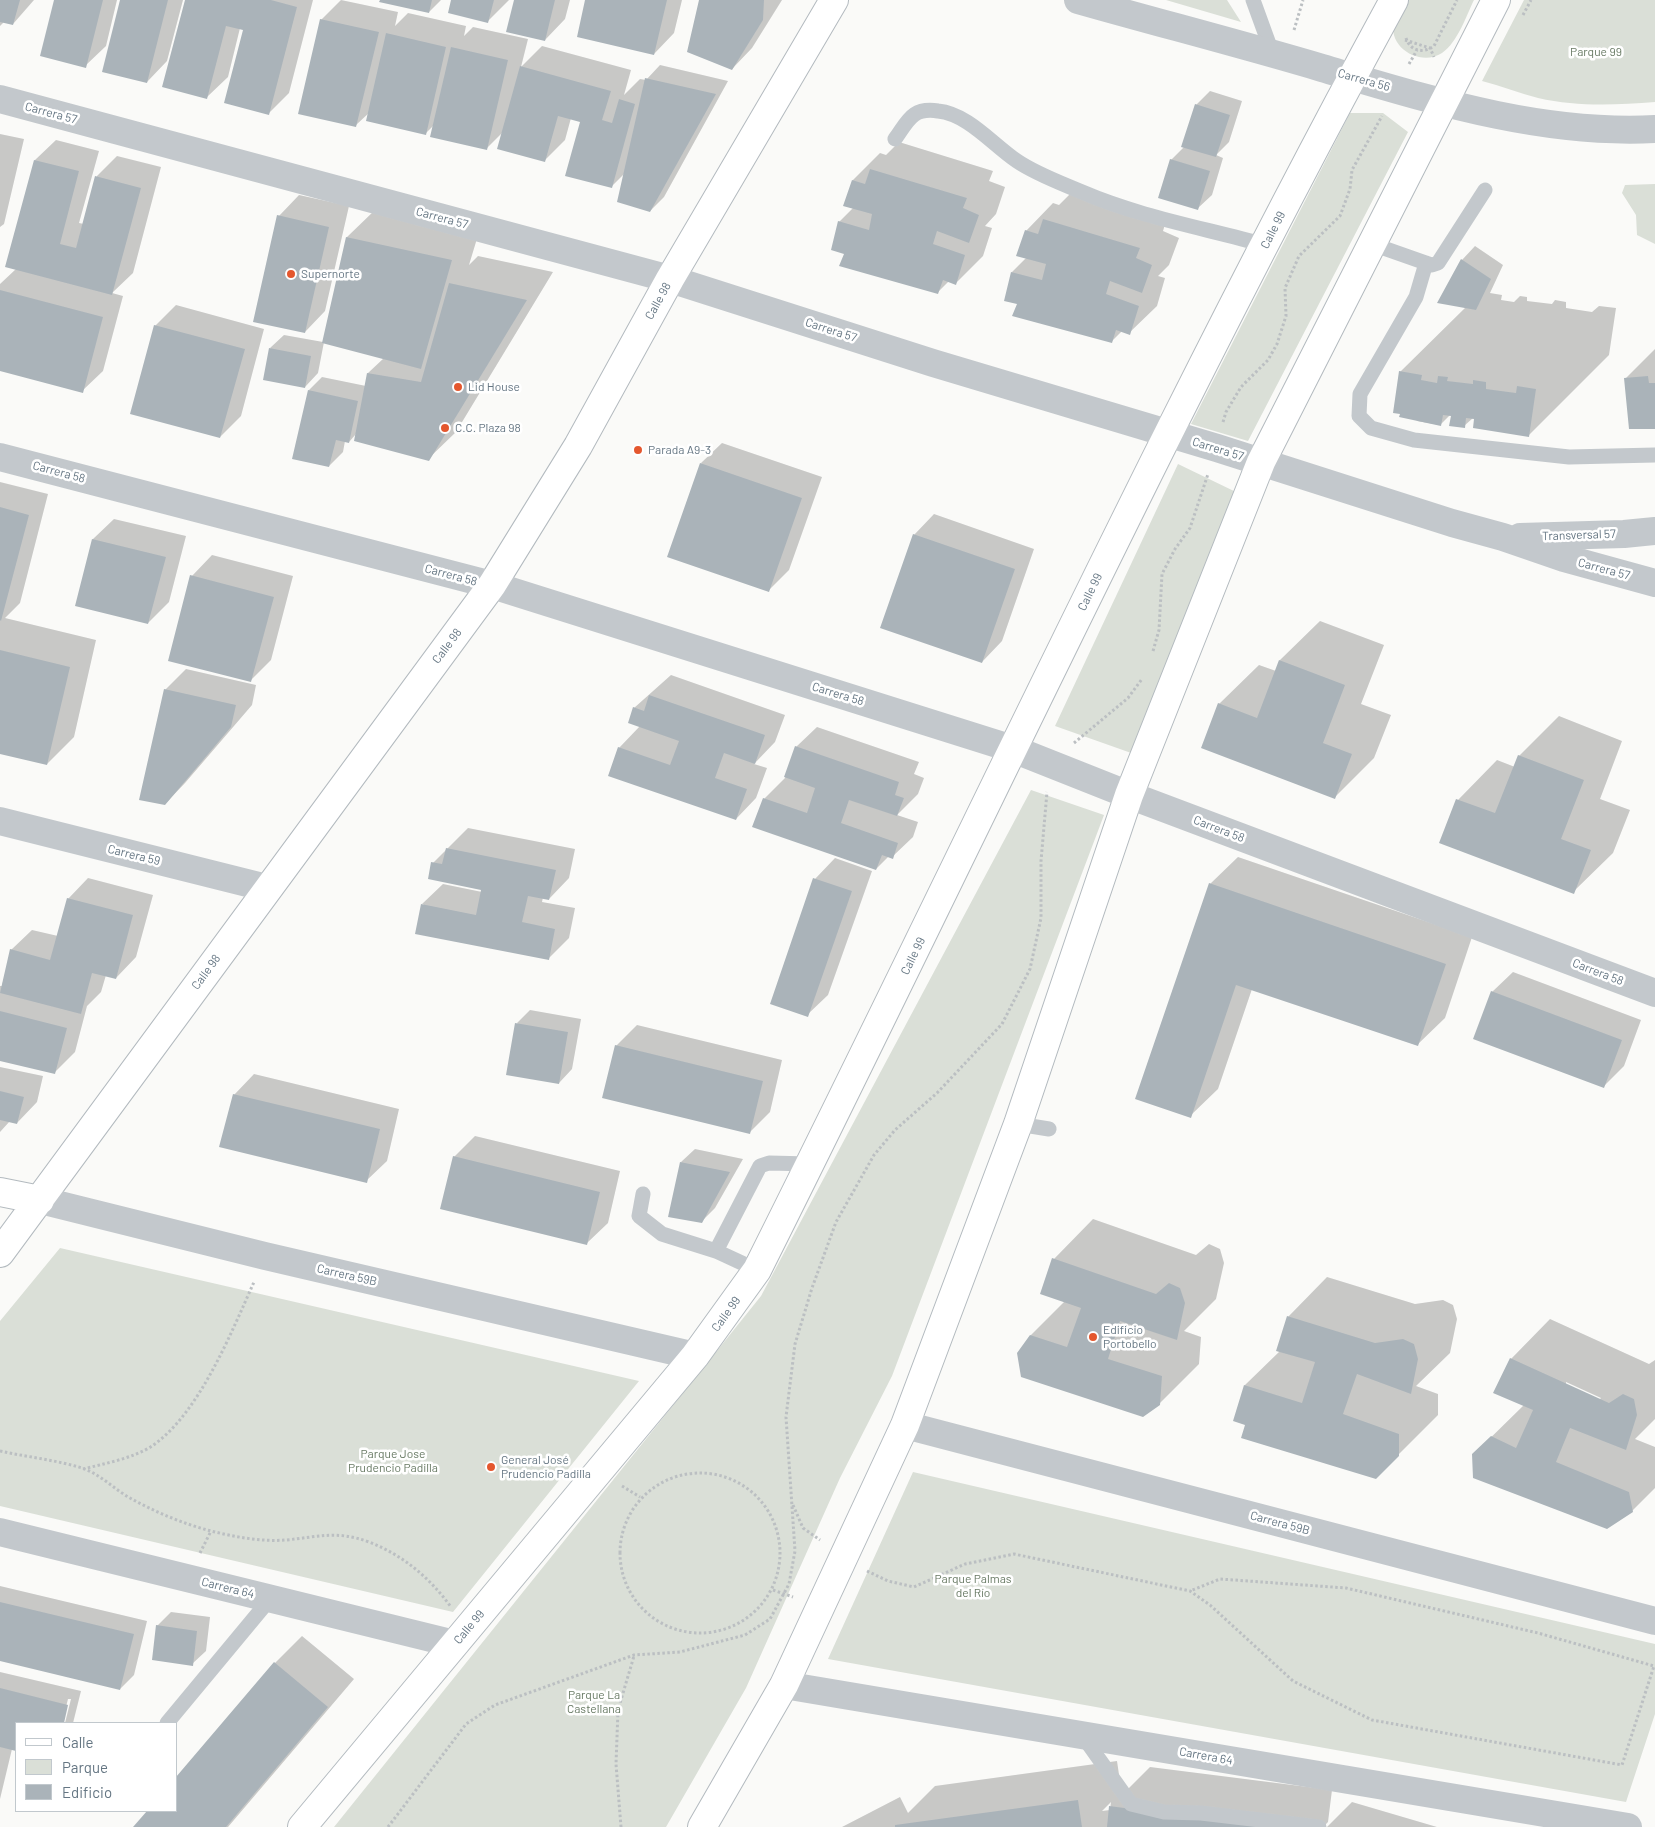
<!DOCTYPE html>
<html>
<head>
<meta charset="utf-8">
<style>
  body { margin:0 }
  #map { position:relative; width:1655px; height:1827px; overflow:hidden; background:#fafaf8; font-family:Barlow,sans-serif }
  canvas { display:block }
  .legend { position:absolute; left:15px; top:1722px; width:162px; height:90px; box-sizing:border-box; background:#fff; border:1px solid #c1c8cd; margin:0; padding:6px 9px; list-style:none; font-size:15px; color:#657683 }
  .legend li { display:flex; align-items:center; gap:10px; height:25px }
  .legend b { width:25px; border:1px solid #c1c8cd }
</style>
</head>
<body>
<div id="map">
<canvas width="1655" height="1827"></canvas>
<ul class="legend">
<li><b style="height:6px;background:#fff"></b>Calle</li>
<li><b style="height:14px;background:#dadfd7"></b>Parque</li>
<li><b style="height:14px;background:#aab3b9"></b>Edificio</li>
</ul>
</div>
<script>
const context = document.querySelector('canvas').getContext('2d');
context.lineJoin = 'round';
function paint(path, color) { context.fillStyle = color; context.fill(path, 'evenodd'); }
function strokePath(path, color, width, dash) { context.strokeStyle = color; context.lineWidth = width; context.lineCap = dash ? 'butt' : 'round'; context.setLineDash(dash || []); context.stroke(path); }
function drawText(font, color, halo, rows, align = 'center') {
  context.font = font + ' Barlow,sans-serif'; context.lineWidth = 5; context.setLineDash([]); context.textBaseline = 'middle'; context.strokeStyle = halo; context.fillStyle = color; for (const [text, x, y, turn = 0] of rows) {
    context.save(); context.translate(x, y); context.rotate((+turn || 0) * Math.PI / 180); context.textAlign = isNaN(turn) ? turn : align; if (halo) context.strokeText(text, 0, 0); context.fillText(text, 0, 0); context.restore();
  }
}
const green = new Path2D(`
  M1166,0H1227L1241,22Z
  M1404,0H1474C1466,16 1458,42 1442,53C1421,67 1387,48 1394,21C1396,14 1401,6 1404,0Z
  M1524,0H1655V102C1616,105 1577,107 1538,98C1519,93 1501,86 1482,81Z
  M1350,113H1383L1408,132L1248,441L1191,424Z
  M1655,184V244L1637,235L1636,215L1622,193L1625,185Z
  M1178,464L1238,493L1134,754L1055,726Z
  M1031,790L1104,815L892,1376L840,1478L746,1688L666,1827H334L761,1296Z
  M60,1248L639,1381L453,1612L0,1506V1321Z
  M913,1472L1655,1644V1714L1626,1802L828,1659Z`);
const shadow = new Path2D(`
  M0,0H34L13,24L4,22L0,26Z
  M56,0H117L106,46L85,66Z
  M122,0H183L167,61L147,82Z
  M186,0H313L289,93L269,113L244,30L240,28L228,77L207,97Z
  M341,0L398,12L395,26L408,13L466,26L464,36L473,27L528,39L521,67L542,46L631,70L624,95L640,79L646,80L660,65L728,81L664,197L650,211L625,173L611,187L582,121L571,118L565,140L544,161L503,132L486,149L435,124L426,133L370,112L356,125L321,20Z
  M381,0H441L429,12Z
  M452,0H509L488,21Z
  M515,0H570L565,19L545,40Z
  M587,0H682L674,33L654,54Z
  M700,0H782L752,48L732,69Z
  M1210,91L1242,101L1229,142L1216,155L1223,158L1212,195L1198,208L1171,160L1185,146L1196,105Z
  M0,134L24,139L4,224L0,227Z
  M56,140L99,151L79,223L84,224L97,176L117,156L161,167L133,273L112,293L123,296L103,371L82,391L0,369V284L16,269L7,266L35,160Z
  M899,142L993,171L989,181L1005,187L996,214L985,226L992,228L983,256L956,283L949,281L938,292L846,253L839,222L853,208V180L880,153L886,155Z
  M1072,192L1166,221L1163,231L1179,238L1169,265L1158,276L1165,278L1157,306L1129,333L1122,331L1111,342L1019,304L1012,272L1027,257L1026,231L1053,203L1059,205Z
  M299,195L349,206L325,311L305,332L279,216Z
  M375,210L479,232L469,265L478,256L553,272L456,432L428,459L356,434L349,442L345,441L343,452L329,466L309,390L322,377L366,386L368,373L384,358L324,342L318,373L305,387L270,348L284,335L323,342L347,237Z
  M1475,246L1503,265L1490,293L1502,295L1501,300L1514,302L1520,296L1527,297V301L1552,304L1555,300L1566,302V308L1592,312L1599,306L1616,308L1609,355L1529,435L1473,418L1464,426L1452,413L1440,425L1417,421L1400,372L1466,307L1462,260Z
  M176,305L264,329L241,416L220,437L155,326Z
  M1655,349V427L1625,379Z
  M722,443L822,477L789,570L769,590L701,463Z
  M0,482L48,494L20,603L5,618L96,640L74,737L47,764L0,753Z
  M934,514L1034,549L1002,641L982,662L914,535Z
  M114,519L186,536L169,602L148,623L77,605L93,539Z
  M212,555L293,576L271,660L250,681L192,576Z
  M1320,621L1384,645L1361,704L1391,715L1374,758L1335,797L1219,704L1259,665L1276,671L1280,660Z
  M186,669L256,685L252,705L185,783L165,804V690Z
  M671,675L785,715L775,742L754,764L767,768L756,798L736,819L619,748L640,726L634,708Z
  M1559,716L1622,741L1600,799L1630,810L1613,853L1573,892L1458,800L1497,760L1515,767L1519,756Z
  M817,727L919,762L914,774L924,778L918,794L897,815L918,822L913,837L892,857L889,856L876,869L764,799L785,778L796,747Z
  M468,828L575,849L569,878L549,899L543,897L542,902L575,908L569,938L548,959L422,904L443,884L482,892V889L433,863Z
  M1238,857L1472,937L1445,1018L1417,1045L1252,989L1218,1089L1190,1116L1210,884Z
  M835,858L872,871L828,995L807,1015L815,879Z
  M88,878L153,895L136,957L116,978L106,975L101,992L87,1006L75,1052L54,1073L0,1059V986H2L11,950L32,930L58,936L68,899Z
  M1513,972L1641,1020L1624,1066L1604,1086L1492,992Z
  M530,1010L581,1019L572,1069L559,1083L517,1023Z
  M637,1025L782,1060L770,1112L749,1133L616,1046Z
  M0,1067L43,1076L37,1102L17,1123L10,1121L0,1132Z
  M254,1074L399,1109L387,1161L366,1181L234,1095Z
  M475,1136L620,1171L608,1223L587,1243L454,1157Z
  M695,1149L743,1159L715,1208L701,1222L681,1162Z
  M1093,1219L1196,1255L1209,1244L1220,1249L1224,1263L1216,1299L1184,1331L1201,1337L1199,1364L1159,1404L1019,1353L1031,1335L1065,1301L1054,1259Z
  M1327,1277L1415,1304L1443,1300L1453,1305L1457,1319L1450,1353L1416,1386L1438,1394V1415L1375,1478L1247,1424L1245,1385L1280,1351L1288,1317Z
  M1550,1319L1649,1364L1655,1360V1419L1635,1439L1655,1447V1488L1632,1511L1474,1454L1524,1405L1511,1359ZM1566,1382L1601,1398L1599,1400L1566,1385Z
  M0,1586L147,1621L134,1675L120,1689L0,1659Z
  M171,1612L210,1617L206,1651L192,1664L157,1626Z
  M302,1636L354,1679L228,1827H135L149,1811H176L275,1663Z
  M0,1672L81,1691L73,1723H65L71,1699H68L62,1723H16V1750L12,1749L0,1799Z
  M1117,1761L1122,1795L1150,1767L1332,1790L1328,1822L1323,1827H842L900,1797L908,1813L935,1786ZM1111,1802L1110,1810L1102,1811Z
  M1352,1802L1437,1827H1327Z`);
const building = new Path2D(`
  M0,0H20L13,25L0,22Z
  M54,0H103L86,68L40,56Z
  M120,0H168L147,83L102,72Z
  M185,0H271L297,7L269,115L224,103L243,30L226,26L207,99L162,87Z
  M380,0H432L429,13L379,2Z
  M451,0H494L488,23L448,13Z
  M514,0H555L545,41L506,32Z
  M585,0H667L654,55L577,37Z
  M699,0H764L763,20L732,70L687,52Z
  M320,19L379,32L356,127L298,114Z
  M386,33L446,47L426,135L366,121Z
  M451,47L508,60L487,150L430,137Z
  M520,66L611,91L602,120L612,123L619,99L635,104L612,188L565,176L580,122L558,116L545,162L497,149Z
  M645,78L716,94L650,212L617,202Z
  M1195,104L1230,115L1216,157L1181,147Z
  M1170,159L1210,171L1198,210L1158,198Z
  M34,160L79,171L60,244L76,248L95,176L141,188L112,295L5,267Z
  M870,169L967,198L963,208L979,215L969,243L937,231L933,244L965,255L956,285L943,280L938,294L839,266L844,254L831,250L838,221L869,230L872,214L843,206L852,180L865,184Z
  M277,215L329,227L305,333L253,322Z
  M1043,219L1140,248L1136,258L1152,265L1142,293L1110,281L1106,294L1139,306L1130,335L1116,330L1112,343L1012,316L1017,304L1004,301L1011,272L1042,280L1046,264L1016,256L1025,230L1038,234Z
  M346,237L452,260L421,369L322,343Z
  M1461,259L1491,279L1476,310L1437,303Z
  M449,283L527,300L429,461L354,441L367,373L421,382Z
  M0,290L103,317L83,393L0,371Z
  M154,325L245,349L220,438L130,414Z
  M269,348L311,356L305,388L263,380Z
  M1399,371L1422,375L1421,380L1437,383L1438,376L1448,377L1447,381L1473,384V380L1486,382V389L1516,393L1517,386L1536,389L1529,437L1473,428L1474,419L1466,418L1465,428L1449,426L1451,416L1443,415L1441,426L1399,417L1400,414L1393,413Z
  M1648,376L1649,383H1655V429H1629L1624,378Z
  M308,390L358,401L349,443L336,440L329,467L292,459Z
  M700,463L802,498L769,592L667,557Z
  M0,507L29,515L1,621L0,620Z
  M913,534L1015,569L982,663L880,628Z
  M92,539L166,557L148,624L75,606Z
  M190,575L274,597L251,682L168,661Z
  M0,650L70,667L47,765L0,754Z
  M1279,660L1345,685L1323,743L1352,754L1335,799L1201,748L1218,703L1257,718Z
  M164,689L236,705L231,727L165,805L139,800Z
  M649,695L765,735L755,764L724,753L715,778L747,789L736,820L608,776L618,747L670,765L679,741L628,723L633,707L644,711Z
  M795,746L899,782L895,795L904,798L897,816L849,800L841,823L898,843L893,859L882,855L876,870L752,827L763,798L807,813L815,788L784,777Z
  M1518,755L1584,780L1561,839L1591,850L1574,894L1439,843L1456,799L1495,813Z
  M446,848L556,870L549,900L528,896L522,922L555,929L549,960L415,934L421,904L476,915L481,890L428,879L431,862L442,864Z
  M813,878L852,891L808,1017L770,1004Z
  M1209,883L1446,964L1418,1046L1236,985L1191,1118L1135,1099Z
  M67,898L133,915L116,979L92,973L81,1014L0,993L10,949L50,960Z
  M1491,991L1622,1040L1604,1088L1473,1039Z
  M0,1011L67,1028L55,1074L0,1061Z
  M515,1023L568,1032L559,1084L506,1075Z
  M615,1045L763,1081L750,1134L602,1098Z
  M0,1091L24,1097L17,1124L0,1120Z
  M233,1094L380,1129L367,1183L219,1147Z
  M453,1156L600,1192L587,1245L440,1209Z
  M680,1162L730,1172L702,1223L668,1217Z
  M1052,1258L1156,1294L1169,1283L1180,1288L1185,1303L1177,1340L1120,1321L1108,1359L1162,1376L1160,1405L1143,1417L1021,1377L1017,1353L1030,1335L1067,1347L1081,1308L1040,1294Z
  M1287,1316L1375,1343L1403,1339L1414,1344L1418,1359L1411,1394L1357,1374L1343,1414L1399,1434V1456L1376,1479L1241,1438L1245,1425L1233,1421L1244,1385L1302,1403L1315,1362L1276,1351Z
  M1510,1358L1609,1403L1623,1394L1634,1399L1637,1415L1626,1450L1570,1428L1556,1462L1629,1492L1633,1512L1607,1529L1473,1478L1472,1454L1491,1436L1516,1448L1533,1410L1493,1393Z
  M0,1602L134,1634L120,1690L0,1661Z
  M156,1625L197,1631L193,1666L152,1660Z
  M274,1662L328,1707L226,1827H133L147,1811H176V1777Z
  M0,1688L68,1705L64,1723H16V1751L0,1747Z
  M1078,1800L1082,1827H895V1825Z
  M1109,1806L1264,1826V1827H1107Z`);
const path = new Path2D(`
  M1523,15L1531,0
  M1294,30L1303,0
  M1406,38C1410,51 1423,54 1434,46L1457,0
  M1405,40L1430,48L1434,57
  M1409,64L1417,50
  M1223,422L1226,412L1241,387L1268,360L1277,344L1286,316L1285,288L1299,256L1340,216L1350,189L1352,170L1382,116
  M1153,651L1159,630L1162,574L1175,549L1190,528L1208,474
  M1074,743L1128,698L1142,679
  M0,1451C27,1457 56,1460 82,1468C100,1474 114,1489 130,1498C155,1512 184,1524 211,1531C235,1537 262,1542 286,1540C318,1537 336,1530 369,1542C403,1555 430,1578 451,1607
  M83,1469C103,1464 134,1458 152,1446C199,1414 231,1333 254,1282
  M620 1553a80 80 0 1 1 160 0a80 80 0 1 1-160 0Z
  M622,1486L640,1497
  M793,1505L803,1528L820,1540
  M200,1553L211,1531
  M867,1571L888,1581L914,1587L965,1564L1014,1554L1190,1591L1210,1605L1293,1681L1372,1720L1622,1765L1654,1666L1538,1633L1346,1588L1220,1579L1190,1591
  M773,1590L793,1597
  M388,1827L466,1724L495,1705L634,1655L680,1652L745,1635L770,1619L789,1584L795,1551L786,1417L795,1344L812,1288L836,1222L874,1155L895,1130L937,1093L1002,1024L1030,969L1041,918V861L1047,792
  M621,1827L616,1764L618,1710L634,1656`);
const lane = new Path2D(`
  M1253,0L1273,55
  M895,139C908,121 912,107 938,111C968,114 992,144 1017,161C1036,174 1061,183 1082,192C1140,217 1204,228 1265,245
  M1372,244L1426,263L1432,265L1438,263L1485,190
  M1426,263L1416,297L1360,394L1359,416L1371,428L1414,440L1569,457L1655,455
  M1018,1124L1049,1129
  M643,1194L639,1216L662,1234L716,1251L757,1270
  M716,1251L760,1166L769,1163L810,1164
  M167,1723L270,1599
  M1082,1735L1131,1804L1164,1812L1201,1813L1319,1827`);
const street = new Path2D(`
  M1078,0C1159,23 1241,44 1322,68C1431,100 1541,135 1655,129
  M0,99L670,279L933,363L1217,448L1452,523L1503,537L1564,558L1655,583
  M0,457L492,585L1013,749L1129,795L1655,993
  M1520,537L1624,534L1655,531
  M0,821L267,888
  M40,1200L265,1256L695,1356
  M905,1425L1655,1621
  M0,1532L455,1644
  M784,1685L1628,1827`);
const secondary = new Path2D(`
  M0,1192L40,1200
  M0,1253L492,585L578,446L670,279L834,0
  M302,1827L695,1356L757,1270C969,847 1167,416 1394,0
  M702,1827L784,1685L905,1425L1018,1124L1129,795L1261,462L1496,0`);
const markers = [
  [291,274,5,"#e4572e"],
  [458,387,5,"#e4572e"],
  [445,428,5,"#e4572e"],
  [638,450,5,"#e4572e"],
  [1093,1337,5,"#e4572e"],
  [491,1467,5,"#e4572e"]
];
const parkNames = [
  ["Parque 99",1596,52],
  ["Parque Jose",393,1454],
  ["Prudencio Padilla",393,1468],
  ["Parque Palmas",973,1579],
  ["del Río",973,1593],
  ["Parque La",594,1695],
  ["Castellana",594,1709]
];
const streetNames = [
  ["Carrera 56",1364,80,16],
  ["Carrera 57",51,113,15],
  ["Carrera 57",442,218,15],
  ["Calle 99",1273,230,-63],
  ["Calle 98",658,301,-61],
  ["Carrera 57",831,330,18],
  ["Carrera 57",1218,449,17],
  ["Carrera 58",59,472,15],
  ["Transversal 57",1579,535,-2],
  ["Carrera 57",1604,569,15],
  ["Carrera 58",451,575,15],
  ["Calle 99",1090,592,-64],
  ["Calle 98",447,646,-53],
  ["Carrera 58",838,694,17],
  ["Carrera 58",1219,829,21],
  ["Carrera 59",134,855,14],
  ["Calle 99",913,956,-64],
  ["Calle 98",206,972,-54],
  ["Carrera 58",1598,972,21],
  ["Carrera 59B",347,1275,13],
  ["Calle 99",726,1314,-54],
  ["Carrera 59B",1280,1523,15],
  ["Carrera 64",228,1588,14],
  ["Calle 99",469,1627,-50],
  ["Carrera 64",1206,1756,10]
];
const poiNames = [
  ["Supernorte",301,274],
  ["Lid House",468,387],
  ["C.C. Plaza 98",455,428],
  ["Parada A9-3",648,450],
  ["Edificio",1103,1330],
  ["Portobello",1103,1344],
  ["General José",501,1460],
  ["Prudencio Padilla",501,1474]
];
paint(green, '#dadfd7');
paint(shadow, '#0003');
paint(building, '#aab3b9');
strokePath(secondary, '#b3babf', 30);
strokePath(path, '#bbbfc2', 3, [2.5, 2.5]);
strokePath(lane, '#c3c8cc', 15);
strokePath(street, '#c3c8cc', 28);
strokePath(secondary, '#fff', 28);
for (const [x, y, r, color] of markers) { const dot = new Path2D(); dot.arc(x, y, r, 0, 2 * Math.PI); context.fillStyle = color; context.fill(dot); strokePath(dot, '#fff', 2); }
drawText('12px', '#687a64', '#fff', parkNames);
drawText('12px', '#657683', '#fff', streetNames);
drawText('12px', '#657683', '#fff', poiNames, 'left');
</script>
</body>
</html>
